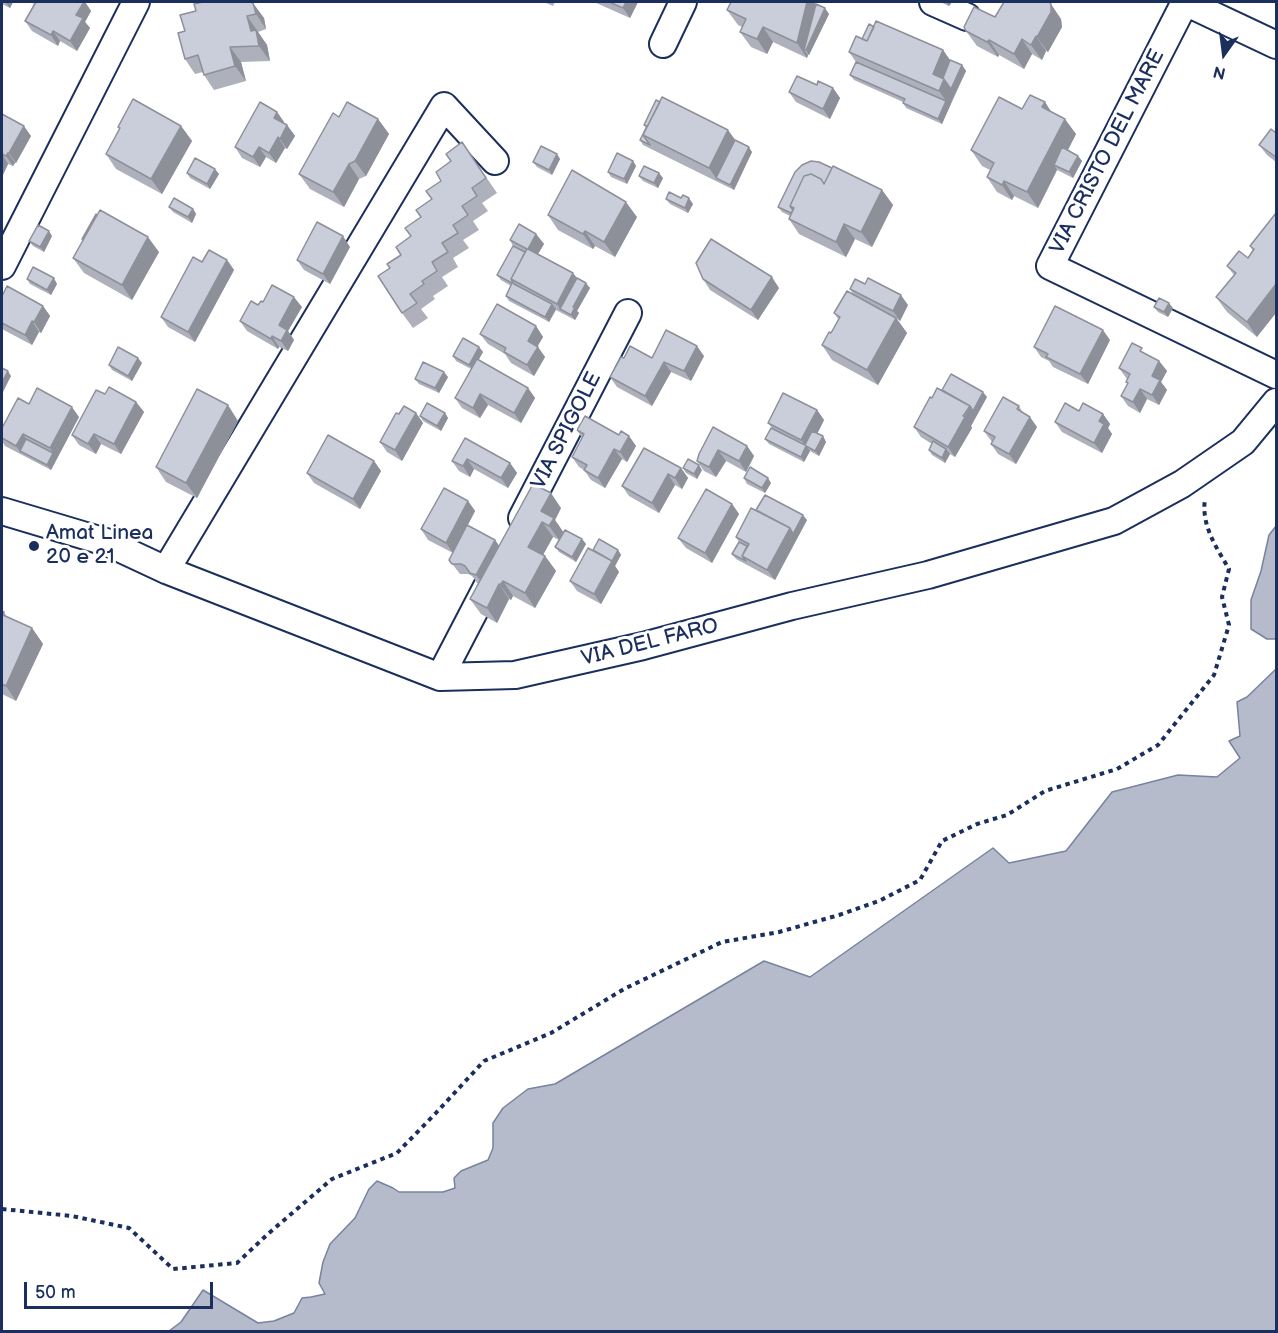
<!DOCTYPE html>
<html>
<head>
<meta charset="utf-8">
<style>
  body { margin:0 }
  #map { position:relative; width:1278px; height:1333px; overflow:hidden; background:#fff; font-family:"Balsamiq Sans",sans-serif }
  canvas { display:block }
  .frame { position:absolute; inset:0; border:3px solid #1b2f5e; pointer-events:none }
  .north { position:absolute; left:1194px; top:24px; width:60px; height:60px; -webkit-text-stroke:4px #fff; paint-order:stroke; rotate:194deg; font-size:16px; font-weight:700; line-height:24px; text-align:center; color:#1b2f5e }
  .north::after { content:''; display:block; margin:auto; width:21px; height:27px; background:#1b2f5e; clip-path:polygon(50% 0,100% 100%,50% 72%,0 100%) }
  .scale { position:absolute; left:24px; top:1282px; width:189px; height:27px; box-sizing:border-box; border:3px solid #1b2f5e; border-top:0; padding-left:8px; font-size:18px; line-height:21px; white-space:nowrap; color:#1b2f5e; -webkit-text-stroke:4px #fff; paint-order:stroke }
</style>
</head>
<body>
<div id="map">
<canvas width="1278" height="1333"></canvas>
<div class="frame"></div>
<div class="north">N</div>
<div class="scale">50 m</div>
</div>
<script>
const context = document.querySelector('canvas').getContext('2d');
context.lineJoin = 'round';
function paint(path, color) { context.fillStyle = color; context.fill(path, 'evenodd'); }
function strokePath(path, color, width, dash) { context.strokeStyle = color; context.lineWidth = width; context.lineCap = dash ? 'butt' : 'round'; context.setLineDash(dash || []); context.stroke(path); }
function drawText(font, color, halo, rows, align = 'center') {
  context.font = font + ' "Balsamiq Sans",sans-serif'; context.lineWidth = 6; context.setLineDash([]); context.textBaseline = 'middle'; context.strokeStyle = halo; context.fillStyle = color; for (const [text, x, y, turn = 0] of rows) {
    context.save(); context.translate(x, y); context.rotate((+turn || 0) * Math.PI / 180); context.textAlign = isNaN(turn) ? turn : align; if (halo) context.strokeText(text, 0, 0); context.fillText(text, 0, 0); context.restore();
  }
}
const water = new Path2D(`
  M1276,526V639H1267L1251,629V600L1261,571L1269,535Z
  M1276,669V1331H169L181,1322L203,1290L258,1323L274,1321L294,1313L302,1298L311,1297L325,1294L319,1283L323,1262L330,1244L355,1218L369,1189L377,1181L393,1188L399,1192H443L455,1188L454,1178L461,1171L488,1160L493,1148V1123L503,1108L528,1089L555,1084L764,961L810,977L993,848L1009,863L1066,851L1112,792L1178,775L1217,777L1240,758L1229,741L1240,736L1237,702L1247,697Z`);
const path = new Path2D(`
  M2,1209L72,1216L129,1228L173,1269L237,1263L269,1233L332,1179L397,1153L435,1114L484,1061L551,1033L624,989L722,942L779,932L839,915L879,901L920,880L942,841L977,824L1007,815L1045,791L1117,769L1158,745L1214,675L1229,625L1222,597L1229,569C1216,547 1201,525 1205,499`);
const street = new Path2D(`
  M933,2L967,17
  M663,44L683,2
  M1276,45L1185,2L1050,266L1276,375
  M2,266L136,2
  M2,511L106,542L166,570L440,677L515,675L643,646L792,606L928,575L1114,521L1182,484L1243,442L1276,402
  M522,518L628,313
  M166,570L444,106L495,161
  M440,677L492,577`);
const wall = new Path2D(`
  M2,2H13L10,8L2,4Z
  M32,2H85L91,11L85,22L90,28L77,51L60,41L58,46L32,31L25,21L34,4Z
  M250,2L264,18L266,29L258,32L267,45L270,61L241,62L246,81L214,90L204,75L203,72L195,74L185,59V31Z
  M544,2H555L553,6Z
  M594,2H638L630,18Z
  M731,2H814L816,4L829,14L809,55H808L807,58L773,42L767,54L751,47L740,32L742,27L738,25L727,10Z
  M940,2H952L949,6Z
  M995,17L1061,19L1062,27L1048,52L1046,51L1042,60L1032,54L1024,69L999,55L998,57L977,46L966,31Z
  M943,50L950,60L962,65L966,71L942,124L906,108L903,103V102L854,80L850,75L856,62L849,52Z
  M817,85L833,88L840,98L830,119L796,102L789,92Z
  M1045,102L1051,112L1076,134L1068,150L1078,156L1082,161L1073,178L1057,170L1038,208L1014,196L1012,200L997,192L987,177L990,170L982,166L971,150L1022,109Z
  M277,112L284,122V123L287,125L295,136L287,149L285,148L276,163L266,157L260,167L242,158L235,147Z
  M2,114L31,136L16,163H15L13,166L8,164L2,177Z
  M339,117L378,119L389,134L366,176L359,179L344,207L310,189L299,174Z
  M644,125L735,140L752,152L734,190L643,145L640,140L646,128Z
  M181,126L192,141L162,194L116,169L106,154L119,129L118,127Z
  M1276,133V162L1267,155L1259,145Z
  M462,142L497,193L482,203L488,211L473,221L479,230L463,240L469,248L453,258L458,267L442,277L448,286L433,296L435,299L421,309L428,318L413,328L402,313L390,268L401,255L451,161Z
  M557,154L560,159L552,175L537,167L533,162Z
  M633,161L636,166L627,184L611,177L608,172Z
  M187,173L219,174L210,189L190,178Z
  M639,176L663,178L658,188L643,181Z
  M882,190L893,205L872,247L855,239L846,257L799,234L789,219L790,216L782,212L778,207Z
  M666,199L693,204L688,213L670,204Z
  M169,207L193,209L196,214L192,223L173,212Z
  M1276,213L1257,337L1227,312L1216,297L1234,275L1227,266L1248,258L1253,251L1250,246Z
  M548,215L637,217L615,257L595,246L593,249L558,230Z
  M536,234L544,244L538,254L577,278L590,288L577,311L579,313L575,320L556,310L549,322L509,301L506,296L511,286L501,280L497,275L513,246L510,240Z
  M52,236L44,252L33,246L29,241Z
  M82,239L159,252L132,300L84,273L73,258L83,241Z
  M350,247L330,284L304,270L297,260Z
  M227,260L234,270L195,342L168,327L161,317L202,262Z
  M27,279L57,284L51,295L30,284Z
  M703,279L779,288L758,320L710,290Z
  M850,289L908,305L900,321L897,319L907,333L878,385L832,360L822,345L831,333L838,319L834,313L853,294Z
  M2,296L43,306L50,316L41,333L39,332L32,345L2,329Z
  M263,302L302,307L288,331L294,340L288,351L279,347L278,349L247,331L240,321Z
  M1154,307L1173,308L1168,317L1158,312Z
  M536,326L543,337L537,346L545,357L534,376L511,363L505,354L488,344L480,334Z
  M1110,340L1088,384L1053,367L1049,361L1041,357L1034,347Z
  M479,347L483,352L478,360L528,388L535,398L521,423L488,405L480,418L462,408L455,398L471,369L456,361L453,356Z
  M1146,355L1159,361L1167,371L1161,382L1167,390L1159,405L1147,399L1140,413L1128,406L1121,396L1128,384L1126,382L1127,379L1119,368Z
  M704,356L691,381L671,372L652,406L617,387L610,377L624,358H652Z
  M142,363L132,381L112,370L109,365Z
  M448,377L439,393L419,384L415,379Z
  M942,390L987,397L971,426L972,428L955,457L950,454L945,463L932,455L929,450L932,444L921,437L914,427L932,398Z
  M105,394L136,402L144,412L121,454L101,444L96,454L79,445L72,435Z
  M1019,406L1023,413L1037,427L1016,464L998,454L991,444L992,442L984,431Z
  M817,410L824,420L817,434L823,436L826,442L819,456L810,451L804,462L769,444L765,439L772,428L768,423Z
  M1079,411L1103,414L1110,424L1108,428L1112,434L1102,453L1062,432L1055,422Z
  M416,413L423,423L402,461L387,452L380,442L399,414Z
  M445,413L448,418L441,431L423,421L420,416Z
  M79,417L51,470L5,446L2,441V428Z
  M238,421L197,498L166,482L156,467Z
  M577,430L629,436L636,446L627,462L622,459L605,488L591,480L584,470L579,467L572,457L582,438Z
  M465,438L510,463L517,473L508,488L474,469L470,477L459,471L452,461Z
  M747,446L754,456L746,472L726,461L716,477L704,471L697,461L699,454Z
  M374,461L381,471L360,509L314,483L307,473Z
  M681,468L688,478L682,489L675,485L659,513L629,496L622,486Z
  M683,468L702,470L697,479L686,473Z
  M744,478L771,483L765,493L747,484Z
  M468,501L475,511L468,525L495,540L499,546L561,508L555,520L563,532L582,539L586,544L576,562L559,552L555,547L559,540L553,537L543,555L545,556L556,571L535,608L513,596L511,600L509,599L497,623L481,614L470,599L478,584L472,576L468,574H460L449,560L453,553L428,540L421,529Z
  M732,504L739,514L712,563L686,548L678,538Z
  M756,510L807,520L775,580L736,559L732,554L739,542L736,537Z
  M593,550H618L621,555L615,566L619,572L601,604L577,591L570,581Z
  M2,611L4,612L7,617L32,628L43,644L16,701L2,694Z`);
const shadedWall = new Path2D(`
  M5,2H13L10,8Z
  M84,2H85L91,11L85,22L90,28L77,51L70,41L76,15Z
  M626,2H638L630,18L623,8Z
  M807,2H814L819,9L825,8L829,14L809,55L806,50H804L808,55L807,58L797,43Z
  M946,2H952L949,6Z
  M253,3L264,18L266,29L256,14Z
  M1051,4L1061,19L1062,27L1048,52L1037,37Z
  M247,16L267,45L270,61L259,46L251,31Z
  M763,27L773,42L767,54L757,39Z
  M53,31L60,41L58,46L51,35Z
  M1036,36L1046,51L1042,60L1031,45Z
  M1022,39L1032,54L1024,69L1014,54Z
  M989,40L999,55L998,57L987,42Z
  M230,47L241,62L246,81L235,66Z
  M943,50L954,66L947,83L955,94L942,124L938,119L946,101L939,91L933,74Z
  M962,65L966,71L955,94L951,89Z
  M833,88L840,98L830,119L823,109Z
  M1045,102L1055,118L1042,107Z
  M277,112L284,122L281,128L274,118Z
  M378,119L389,134L366,176L355,161Z
  M1065,119L1076,134L1059,167L1054,165L1057,170L1038,208L1027,192Z
  M287,125L295,136L287,149L280,139Z
  M24,126L31,136L16,163L9,153Z
  M181,126L192,141L162,194L151,179Z
  M728,130L739,145L716,178L709,168Z
  M278,137L285,148L276,163L269,153Z
  M259,147L266,157L260,167L253,157Z
  M749,147L752,152L734,190L730,185Z
  M8,153L15,163L13,166L6,156Z
  M2,154L8,164L2,177Z
  M557,154L560,159L552,175L549,170Z
  M1078,156L1082,161L1073,178L1069,172Z
  M633,161L636,166L627,184L624,179Z
  M349,164L359,179L344,207L333,192Z
  M215,169L219,174L210,189L207,184Z
  M659,173L663,178L658,188L654,183Z
  M1004,181L1014,196L1012,200L1002,185Z
  M882,190L893,205L872,247L861,232Z
  M689,198L693,204L688,213L685,208Z
  M626,202L637,217L615,257L604,242Z
  M193,209L196,214L192,223L188,217Z
  M844,224L855,239L846,257L836,242Z
  M49,231L52,236L44,252L40,247Z
  M585,231L595,246L593,249L583,234Z
  M536,234L544,244L535,259L528,249Z
  M343,236L350,247L330,284L323,274Z
  M148,237L159,252L132,300L122,285Z
  M227,260L234,270L195,342L188,332Z
  M573,273L581,283L560,309L557,304Z
  M772,277L779,288L758,320L751,310Z
  M54,278L57,284L51,295L47,290Z
  M586,283L590,288L577,311L579,313L575,320L571,315L573,307Z
  M1276,284V313L1257,337L1247,322Z
  M901,295L908,305L900,321L893,311Z
  M294,297L302,307L288,331L294,340L288,351L281,341L279,325Z
  M1169,303L1173,308L1168,317L1164,312Z
  M552,304L556,309L549,322L545,317Z
  M43,306L50,316L41,333L34,322Z
  M896,318L907,333L878,385L867,370Z
  M32,321L39,332L32,345L25,335Z
  M536,326L543,337L535,351L528,341Z
  M1103,330L1110,340L1088,384L1080,374Z
  M272,336L279,347L278,349L271,339Z
  M697,346L704,356L691,381L684,371Z
  M479,347L483,352L473,370L469,365Z
  M538,347L545,357L534,376L527,365Z
  M138,358L142,363L132,381L128,376Z
  M1159,361L1167,371L1161,382L1167,390L1159,405L1152,395V376Z
  M664,362L671,372L652,406L645,396Z
  M8,371L11,376L3,392L2,390V382Z
  M444,372L448,377L439,393L435,388Z
  M528,388L535,398L521,423L514,413Z
  M1140,389L1147,399L1140,413L1133,402Z
  M983,392L987,397L971,426L972,428L955,457L948,447L970,406Z
  M480,394L488,405L480,418L473,408Z
  M136,402L144,412L121,454L114,444Z
  M228,405L238,421L197,498L186,483Z
  M72,407L79,417L51,470L47,465L53,453L50,448Z
  M817,410L824,420L810,448L806,446L810,451L804,462L801,457L806,446L801,440Z
  M416,413L423,423L402,461L395,450Z
  M445,413L448,418L441,431L437,426Z
  M1103,414L1110,424L1108,428L1112,434L1102,453L1094,443L1099,421Z
  M1030,417L1037,427L1016,464L1009,454Z
  M23,434L30,444L20,451L23,456L16,446Z
  M94,434L101,444L96,454L88,444Z
  M629,436L636,446L627,462L620,452Z
  M823,436L826,442L819,456L815,451Z
  M747,446L754,456L746,472L739,461Z
  M614,449L622,459L605,488L598,478Z
  M946,449L950,454L945,463L942,458Z
  M718,450L726,461L716,477L709,467Z
  M467,459L474,469L470,477L463,466Z
  M374,461L381,471L360,509L353,499Z
  M510,463L517,473L508,488L501,478Z
  M699,465L702,470L697,479L694,474Z
  M681,468L688,478L682,489L675,478Z
  M668,474L675,485L659,513L652,503Z
  M768,478L771,483L765,493L762,488Z
  M551,493L561,508L555,520L564,533L560,541L549,526L541,511Z
  M468,501L475,511L453,553L446,543Z
  M732,504L739,514L712,563L705,553Z
  M803,515L807,520L775,580L767,570L790,528Z
  M542,522L553,537L539,562L528,547Z
  M582,539L586,544L576,562L572,557Z
  M495,540L502,550L484,585L476,575Z
  M618,550L621,555L615,566L619,572L601,604L594,594Z
  M545,556L556,571L535,608L525,593Z
  M503,581L513,596L511,600L500,585Z
  M499,584L509,599L497,623L487,608Z
  M32,628L43,644L16,701L6,686Z`);
const building = new Path2D(`
  M36,2H84L76,15L83,18L70,41L53,31L51,35L25,21Z
  M203,2H250L253,3L256,14L247,16L251,31L256,30L259,46L230,47L235,66L204,75L198,55L185,59L178,33L185,31L180,15L196,11L194,4Z
  M609,2H626L623,8Z
  M731,2H807L797,43L763,27L757,39L740,32L746,19L727,10Z
  M1004,2H1049L1051,4V12L1037,37L1036,36L1031,45L1022,39L1014,54L989,40L987,42L966,31L964,27L974,7L995,17Z
  M816,4L825,8L806,50H804Z
  M876,21L943,50L933,74L944,79L939,91L849,52L856,36L867,41Z
  M869,24L874,27L867,41L862,39Z
  M950,60L962,65L951,89L943,78Z
  M856,62L946,101L938,119L903,103L905,99L850,75Z
  M797,76L817,85L818,81L833,88L823,109L789,92Z
  M1030,95L1045,102L1042,107L1065,119L1027,192L1004,181L1002,185L987,177L994,163L971,150L999,97L1022,109Z
  M662,97L728,130L709,168L643,135Z
  M133,99L181,126L151,179L106,154L120,128L118,127Z
  M656,100L660,102L643,135L650,145L640,140L647,126L644,125Z
  M260,102L277,112L274,118L287,125L280,139L278,137L269,153L259,147L253,157L235,147Z
  M347,102L378,119L355,161L349,164L333,192L299,174L333,113L339,117Z
  M2,114L24,126L9,153H8L6,156L2,154Z
  M1271,129L1276,133V157L1259,145Z
  M735,140L749,147L730,185L716,178Z
  M462,142L486,178L472,188L477,196L462,206L468,215L453,225L458,233L442,243L448,252L432,262L437,271L422,281L424,284L410,294L417,303L402,313L378,276L390,268L387,264L401,255L396,247L411,236L405,228L421,217L416,210L432,199L426,191L441,181L436,172L451,161L446,154Z
  M541,146L557,154L549,170L533,162Z
  M1062,147L1078,156L1069,172L1054,165Z
  M617,153L633,161L624,179L608,172Z
  M195,158L215,169L207,184L187,173Z
  M811,161L819,162L832,168L824,184L821,179L811,174L804,176L790,206L793,210L791,213L778,207L795,172L802,165Z
  M644,166L659,173L654,183L639,176Z
  M833,166L882,190L861,232L844,224L836,242L789,219L794,208L790,206L804,176L811,174L821,179L824,184Z
  M572,170L626,202L604,242L585,231L583,234L548,215Z
  M669,192L681,198L683,195L689,198L685,208L666,199Z
  M174,198L193,209L188,217L169,207Z
  M100,210L148,237L122,285L73,258Z
  M1276,213V284L1247,322L1216,297L1236,273L1227,266L1239,251L1248,258L1254,249L1250,246Z
  M96,214L97,215L83,240L82,239Z
  M317,222L343,236L323,274L297,260Z
  M519,224L536,234L528,249L573,273L557,304L511,279L527,249L510,240Z
  M38,225L49,231L40,247L29,241Z
  M711,239L772,277L751,310L703,279L696,263Z
  M513,246L525,252L511,279L514,284L552,304L545,317L506,296L512,283L497,275Z
  M209,250L227,260L188,332L161,317L193,257L202,262Z
  M33,267L54,278L47,290L27,279Z
  M577,278L586,283L573,307H575L571,315L560,309Z
  M868,278L901,295L893,311L850,289L855,279L865,284Z
  M272,285L294,297L279,325L287,330L281,341L272,336L271,339L240,321L251,301L258,305L261,301L263,302Z
  M7,286L43,306L34,322L32,321L25,335L2,323V296Z
  M847,291L896,318L867,370L822,345L829,332L831,333L840,317L834,313Z
  M1159,298L1169,303L1164,312L1154,307Z
  M497,304L536,326L528,341L538,347L527,365L504,352L506,348L480,334Z
  M1055,306L1103,330L1080,374L1046,357L1048,354L1034,347Z
  M666,330L697,346L684,371L664,362L645,396L610,377L621,357L624,358L630,346L652,358Z
  M463,338L479,347L469,365L453,356Z
  M1132,343L1142,348L1140,351L1159,361L1152,376L1160,380L1152,395L1140,389L1133,402L1121,396L1128,383L1126,382L1130,374L1119,368Z
  M118,347L138,358L128,376L109,365Z
  M477,359L528,388L514,413L480,394L473,408L455,398Z
  M423,362L444,372L435,388L415,379Z
  M2,368L8,371L2,382Z
  M951,374L983,392L973,411L970,406L942,390Z
  M109,387L136,402L114,444L94,434L88,444L72,435L96,390L105,394Z
  M37,388L72,407L50,448L23,434L16,446L2,438V428L18,398L29,404Z
  M937,388L970,406L963,416L965,417L948,447L914,427L930,397L932,398Z
  M197,389L228,405L186,483L156,467Z
  M783,393L817,410L801,440L768,423Z
  M1003,397L1019,406L1017,409L1030,417L1009,454L991,444L995,437L984,431Z
  M427,403L445,413L437,426L420,416Z
  M1065,403L1079,411L1083,403L1103,414L1099,421L1104,424L1094,443L1055,422Z
  M404,406L416,413L395,450L380,442L396,413L399,414Z
  M585,416L619,435L621,431L629,436L620,452L614,449L598,478L584,470L587,465L572,457L584,434L577,430Z
  M713,427L747,446L739,461L718,450L709,467L697,461L699,454Z
  M771,428L805,445L812,431L823,436L815,451L806,446L801,457L765,439Z
  M328,435L374,461L353,499L307,473Z
  M465,438L510,463L501,478L467,459L463,466L452,461Z
  M26,439L53,453L47,465L20,451Z
  M933,441L946,449L942,458L929,450Z
  M644,448L681,468L675,478L668,474L652,503L622,486Z
  M688,459L699,465L694,474L683,468Z
  M750,467L768,478L762,488L744,478Z
  M533,484L551,493L541,511L554,518L549,526L542,522L528,547L545,556L525,593L503,581L500,585L499,584L487,608L470,599Z
  M444,488L468,501L446,543L421,529Z
  M706,489L732,504L705,553L678,538Z
  M765,495L803,515L793,534L790,528L756,510Z
  M751,508L790,528L767,570L742,556L749,544L736,537Z
  M467,525L495,540L476,575L470,573L465,566L461,564H452L449,560Z
  M565,530L582,539L572,557L555,547Z
  M599,539L618,550L612,561L593,550Z
  M739,542L747,546L742,556L746,561L732,554Z
  M588,548L612,561L594,594L570,581Z
  M2,611L4,612L3,615L32,628L6,686L2,684Z`);
const markers = [
  [34,546,6,"#1b2f5e"]
];
const streetNames = [
  ["VIA CRISTO DEL MARE",1108,152,-63],
  ["VIA SPIGOLE",567,431,-63],
  ["VIA DEL FARO",650,643,-14]
];
const poiNames = [
  ["Amat Linea",46,534],
  ["20 e 21",46,558]
];
paint(water, '#b5bbca');
strokePath(water, '#77839f', 1.5);
strokePath(street, '#1b2f5e', 30);
strokePath(path, '#1b2f5e', 4, [4.5, 4.5]);
strokePath(street, '#fff', 26);
paint(wall, '#aeb1bb');
paint(shadedWall, '#8d9099');
paint(building, '#caceda');
strokePath(building, '#8d9099', 1.5);
for (const [x, y, r, color] of markers) { const dot = new Path2D(); dot.arc(x, y, r, 0, 2 * Math.PI); context.fillStyle = color; context.fill(dot); strokePath(dot, '#fff', 2); }
drawText('21px', '#1b2f5e', '#fff', streetNames);
drawText('21px', '#1b2f5e', '#fff', poiNames, 'left');
</script>
</body>
</html>
